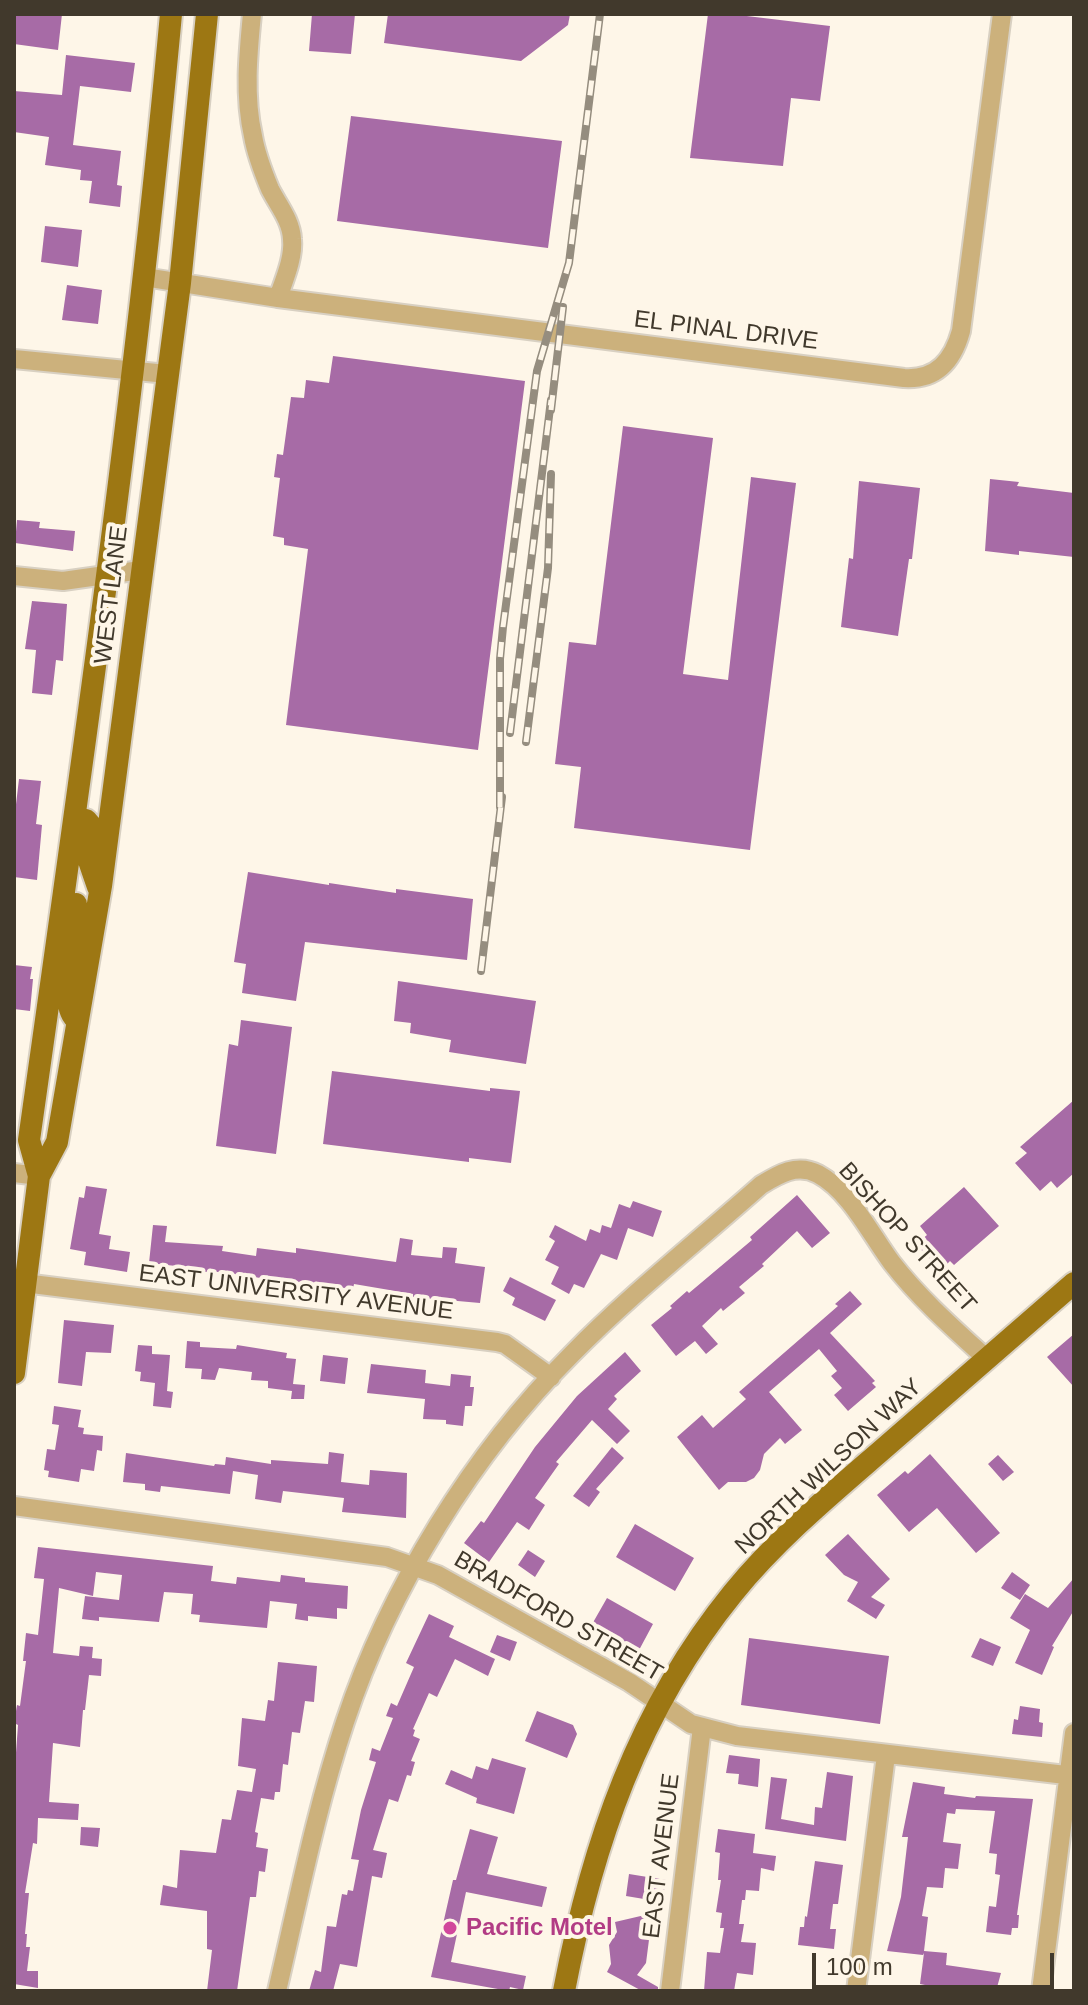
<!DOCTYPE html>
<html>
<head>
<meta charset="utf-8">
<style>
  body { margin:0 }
  #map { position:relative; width:1088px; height:2005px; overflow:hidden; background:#fef6e8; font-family:Arial,sans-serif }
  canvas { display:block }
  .frame { position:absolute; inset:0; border:16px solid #41392c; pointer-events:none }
  .scale { position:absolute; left:812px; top:1953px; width:242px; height:36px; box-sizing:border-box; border:4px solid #41392c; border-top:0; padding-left:10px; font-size:24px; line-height:28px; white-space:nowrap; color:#41392c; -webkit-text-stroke:6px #fef6e8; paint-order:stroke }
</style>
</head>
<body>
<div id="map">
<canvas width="1088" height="2005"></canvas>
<div class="frame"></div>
<div class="scale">100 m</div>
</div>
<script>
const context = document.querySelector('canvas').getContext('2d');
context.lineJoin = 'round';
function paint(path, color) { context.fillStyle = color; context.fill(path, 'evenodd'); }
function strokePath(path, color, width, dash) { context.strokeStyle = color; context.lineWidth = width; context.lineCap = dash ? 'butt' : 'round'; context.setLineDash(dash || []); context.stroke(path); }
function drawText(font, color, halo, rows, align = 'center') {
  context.font = font + ' Arial,sans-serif'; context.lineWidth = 8; context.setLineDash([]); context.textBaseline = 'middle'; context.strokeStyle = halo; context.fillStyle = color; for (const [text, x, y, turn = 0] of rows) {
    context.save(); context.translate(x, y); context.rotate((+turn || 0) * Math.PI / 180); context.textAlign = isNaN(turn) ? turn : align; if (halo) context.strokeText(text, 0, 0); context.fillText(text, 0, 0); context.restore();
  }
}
const building = new Path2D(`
  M15,14H62L58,50L14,44Z
  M312,14H355L351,54L309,51Z
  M388,14H570L568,25L521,61L384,43Z
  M708,14H730L830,26L820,101L791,98L783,166L690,158Z
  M66,55L135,63L131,92L80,86L73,145L121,151L117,185L122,186L120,207L89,203L92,181L80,180L81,170L45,165L49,137L14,132V91L62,95Z
  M351,116L562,141L548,248L337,221Z
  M45,226L82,230L78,267L41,262Z
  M67,285L102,290L98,324L62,320Z
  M333,356L525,381L478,750L286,725L308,549L284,545V538L273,536L280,478L274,477L277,454L283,455L291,397L304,398L306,380L329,383Z
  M623,426L713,438L683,674L728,680L751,477L796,483L750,850L574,828L581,767L555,764L569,642L596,645Z
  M990,479L1019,482L1017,486L1074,493V557L1019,551V555L985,551Z
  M859,481L920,488L912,559H909L898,636L841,627L849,558L853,559Z
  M17,520L40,522L39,528L75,531L73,551L15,543Z
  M32,601L67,604L63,661L56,660L52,695L32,693L36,650L25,649Z
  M19,779L41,781L36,824L42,825L37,880L14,877V821Z
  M248,872L329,885V883L396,893V889L473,899L467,960L305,942L296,1001L242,993L246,964L234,962Z
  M14,965L32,967L30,979H33L30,1011L14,1009Z
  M398,981L536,1001L526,1064L449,1052L451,1040L410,1033L411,1023L394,1021Z
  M241,1020L292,1027L276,1154L216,1146L229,1044L238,1046Z
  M332,1071L490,1091V1088L520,1091L511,1163L469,1158V1162L323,1144Z
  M1074,1100V1173L1057,1188L1051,1181L1040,1191L1015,1163L1027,1153L1020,1147Z
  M86,1186L107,1189L99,1234L111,1236L109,1249L130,1252L127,1272L84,1265L86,1252L70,1249L79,1197L84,1198Z
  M964,1187L999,1226L954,1265L950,1261L940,1271L916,1244L927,1235L920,1226Z
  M797,1195L830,1233L812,1248L797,1231L762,1264L764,1266L739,1287L745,1293L723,1311L721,1308L702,1326L718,1344L706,1354L695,1341L676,1356L651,1325L672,1308L670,1306L687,1291L689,1293L752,1240L750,1237Z
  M633,1201L662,1211L653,1237L628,1228L617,1260L601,1254L584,1288L574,1284L569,1294L551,1284L559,1267L545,1260L555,1241L549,1237L555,1225L586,1241L590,1229L600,1233L602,1225L611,1228L619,1204L630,1208Z
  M153,1225L167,1226L165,1242L223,1246L222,1251L256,1256L257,1248L296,1253V1248L396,1262L400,1238L413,1240L411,1255L442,1258L443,1247L457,1248L455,1263L485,1267L480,1303L413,1297V1294L354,1284L353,1289L313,1284V1286L221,1272H194V1268L149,1263Z
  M510,1277L556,1300L545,1321L512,1305L515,1298L503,1291Z
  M850,1291L862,1304L830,1333L875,1381L872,1383L876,1387L848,1411L834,1395L842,1388L831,1376L837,1371L819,1349L769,1392L802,1430L785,1444L780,1438L764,1454L760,1470L754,1478L746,1482H728L719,1490L677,1437L702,1415L713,1428L746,1399L739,1392L838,1306L835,1304Z
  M64,1320L114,1325L111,1353L86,1352L82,1386L58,1383Z
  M1074,1334V1387L1047,1357Z
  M187,1341L200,1342V1347L236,1349L237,1345L287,1353L286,1358L296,1359L293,1384L305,1385L304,1399H291L292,1391L268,1388V1381L251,1380L252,1372L219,1368L215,1380L201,1379L202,1369L185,1368Z
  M138,1345L152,1346V1354L170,1355L167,1391L173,1392L171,1408L153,1406L155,1383L140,1381L141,1372L135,1371Z
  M625,1352L641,1371L614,1396L617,1399L608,1409L630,1431L617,1444L592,1420L556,1462L559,1464L535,1498L545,1505L529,1530L517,1522L489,1562L464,1543L481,1521L484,1523L535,1447L577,1396Z
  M323,1355L348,1358L345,1384L320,1381Z
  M371,1364L426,1370L425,1383L450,1386L451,1374L471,1376L470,1387H474L472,1406H465L463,1426L446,1424V1420L423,1419L425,1399L367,1393Z
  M54,1406L81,1410L78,1427L84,1428L83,1434L103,1436L102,1451L97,1450L94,1471L81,1469L79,1482L48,1477L49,1471L44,1470L47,1449L55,1450L59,1425L52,1424Z
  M612,1447L624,1458L596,1489L600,1492L589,1507L573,1496Z
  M329,1452L344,1454L341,1482L369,1485L370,1470L407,1473L406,1518L342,1512L344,1498L283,1491L281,1503L255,1499L258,1475L233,1471L230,1494L161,1486L160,1492L145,1490V1484L123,1482L126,1453L214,1466L215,1464L225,1465L226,1457L271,1464V1460L328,1464Z
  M930,1454L1000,1533L976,1553L937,1508L909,1532L877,1495L905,1471L908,1474Z
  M998,1455L1014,1472L1003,1481L988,1464Z
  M635,1524L694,1558L675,1591L616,1557Z
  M848,1534L890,1579L871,1597L885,1605L876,1619L847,1601L858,1582L844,1575L825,1555Z
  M38,1547L213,1566L211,1581L236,1584L237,1577L280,1582L281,1575L305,1578V1582L348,1586L347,1609L337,1608V1619L308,1616V1621L295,1619L297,1604L270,1601L267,1628L199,1622L200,1615L191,1614L193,1594L164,1592L159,1622L99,1617V1621L82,1619L85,1596L119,1600L122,1575L96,1572L93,1596L59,1588L53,1653L79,1656L80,1646L93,1647L92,1658L102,1659L101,1676L89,1675L85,1710H83L80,1747L53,1743L49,1802L79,1804L78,1820L38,1818L37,1844L33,1843L25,1893H29L25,1934H27L26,1947H30L27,1971H38V1988L14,1984V1780L18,1725L14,1723L17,1705L20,1706L26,1661H23L26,1633L38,1635L44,1579L34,1578Z
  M528,1550L545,1561L535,1577L518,1565Z
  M1012,1572L1030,1585L1020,1600L1001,1588Z
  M1074,1578V1610L1052,1646L1054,1647L1042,1675L1015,1663L1030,1630L1010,1618L1025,1594L1048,1608Z
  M607,1598L653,1624L638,1652L591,1626Z
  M429,1614L454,1626L449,1637L495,1659L488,1676L455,1659L437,1697L429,1693L413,1729L415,1730L413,1736L420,1739L411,1761L415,1762L411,1776L407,1775L398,1802L389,1799L373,1850L387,1853L382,1878L372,1876L357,1967L340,1964L333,1991H309L315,1970L321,1972L327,1926L336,1927L342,1894L347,1895L348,1890L353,1891L359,1860L351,1859L361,1810L376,1762L369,1760L372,1748L380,1751L393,1718L386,1716L391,1703L397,1706L414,1667L406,1663Z
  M497,1635L517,1642L510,1661L490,1652Z
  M749,1638L889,1656L880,1724L741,1705Z
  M980,1638L1001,1647L993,1666L971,1657Z
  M278,1662L317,1666L314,1702L305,1701L300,1733L292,1732L288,1765L283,1764L280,1792H275L274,1800L261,1798L255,1832L258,1833L256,1847L268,1849L265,1872L259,1871L256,1897H250L237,1991H207L212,1950L207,1949V1911L160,1905L163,1885L177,1888L180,1850L216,1853L222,1819L231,1820L237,1790L252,1792L256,1769L238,1766L242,1718L265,1721L268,1700L274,1701Z
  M1020,1706L1040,1709L1039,1722L1043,1723L1042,1737L1012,1734L1014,1719L1018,1720Z
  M537,1711L573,1725L577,1734L567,1758L525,1741Z
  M729,1755L760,1759L758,1787L738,1784L739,1774L726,1773Z
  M492,1758L526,1768L514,1814L476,1803L477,1798L445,1784L451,1770L472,1779L476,1766L488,1770Z
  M827,1772L853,1776L846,1841L765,1829L771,1777L787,1779L781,1819L814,1825L815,1807L822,1808Z
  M913,1782L945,1787L944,1794L975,1798L976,1796L1033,1799L1017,1915H1019L1018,1928H1012L1011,1935L986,1932L989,1906L996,1907L1000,1875L995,1874L997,1854L989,1853L995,1811L956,1809L955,1814L947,1813L943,1842L961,1844L958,1869L945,1868L943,1888L927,1887L922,1916L928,1917L924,1951L947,1953L946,1965L1001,1973L996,1991H930V1986L920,1984L924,1953L923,1955L887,1951L901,1897L908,1837H902Z
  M81,1827L100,1828L98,1847L80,1845Z
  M470,1829L498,1837L487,1874L547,1887L542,1907L466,1892L451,1962L526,1976L523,1990L510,1987L509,1991L431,1977L453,1880H456Z
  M718,1829L755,1834L753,1853L776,1856L774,1871L761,1868L759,1891L746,1890L745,1900H742L739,1924H744L741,1942L756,1943L753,1975L737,1973L734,1991H704L707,1952L720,1953L724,1928H720L722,1913L716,1912L721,1880H718L720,1853L715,1852Z
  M815,1861L843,1865L838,1904H833L830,1929H836L834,1949L798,1945L800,1927H804L805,1916L807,1917Z
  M629,1874L666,1880L662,1902L626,1896Z
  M645,1915L650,1932L646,1963L637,1975L658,1987V1991H642L607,1972L611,1964L609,1945L617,1932L615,1922Z`);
const minor = new Path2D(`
  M252,14C248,55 244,96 253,136C256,154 263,172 270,189C278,205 291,220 292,239C294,258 284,280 278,298
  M144,277L278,298L904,378C937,380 953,360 961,331L1002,14
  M14,359L167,374
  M14,576L63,581L141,570
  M14,1173L39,1176
  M24,1283L497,1342L505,1344L551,1377
  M14,1506L387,1557L438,1575L629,1682L691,1724L737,1736L1074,1776
  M277,1991C298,1901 316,1809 345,1722C389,1589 473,1453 572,1354C631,1294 698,1241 761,1185C779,1174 797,1163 818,1174C850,1191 871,1235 892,1263C920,1299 953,1328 987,1359
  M670,1991L702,1727
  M856,1991L886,1755
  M1041,1991L1074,1733`);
const major = new Path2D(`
  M75,818L86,820L92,827L89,861L98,887
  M75,1018C58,1003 75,929 76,904
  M39,1176L29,1140C82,766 136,391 171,14
  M14,1373L39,1176L57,1142L101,886L180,283L207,14
  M564,1991C592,1845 638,1710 733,1593C776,1540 830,1495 882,1450C946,1395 1010,1339 1074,1283`);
const rail = new Path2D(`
  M551,410L563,307
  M510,733L551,400
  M526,742L548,568L551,474
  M500,807V659L503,627L537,371L569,263L600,14
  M481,971L502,797`);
const markers = [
  [450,1928,8,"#d1479c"]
];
const streetNames = [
  ["EL PINAL DRIVE",726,331,7],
  ["WEST LANE",112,595,-83],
  ["BISHOP STREET",907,1238,48],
  ["EAST UNIVERSITY AVENUE",296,1293,7],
  ["NORTH WILSON WAY",829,1467,-43],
  ["BRADFORD STREET",558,1617,30],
  ["EAST AVENUE",662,1856,-83]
];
const hotelNames = [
  ["Pacific Motel",466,1928]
];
paint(building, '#a76ba6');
strokePath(minor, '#d8d0c2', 22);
strokePath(major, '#d8d0c2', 26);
strokePath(minor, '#ccb17c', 18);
strokePath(major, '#9d7713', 22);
strokePath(rail, '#958d7f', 8);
strokePath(rail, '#fef6e8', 5, [15]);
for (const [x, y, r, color] of markers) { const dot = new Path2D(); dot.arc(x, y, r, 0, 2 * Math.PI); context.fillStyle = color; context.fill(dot); strokePath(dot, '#fef6e8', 3); }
drawText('24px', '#41392c', '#fef6e8', streetNames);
drawText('bold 24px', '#b23c85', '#fef6e8', hotelNames, 'left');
</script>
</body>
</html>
